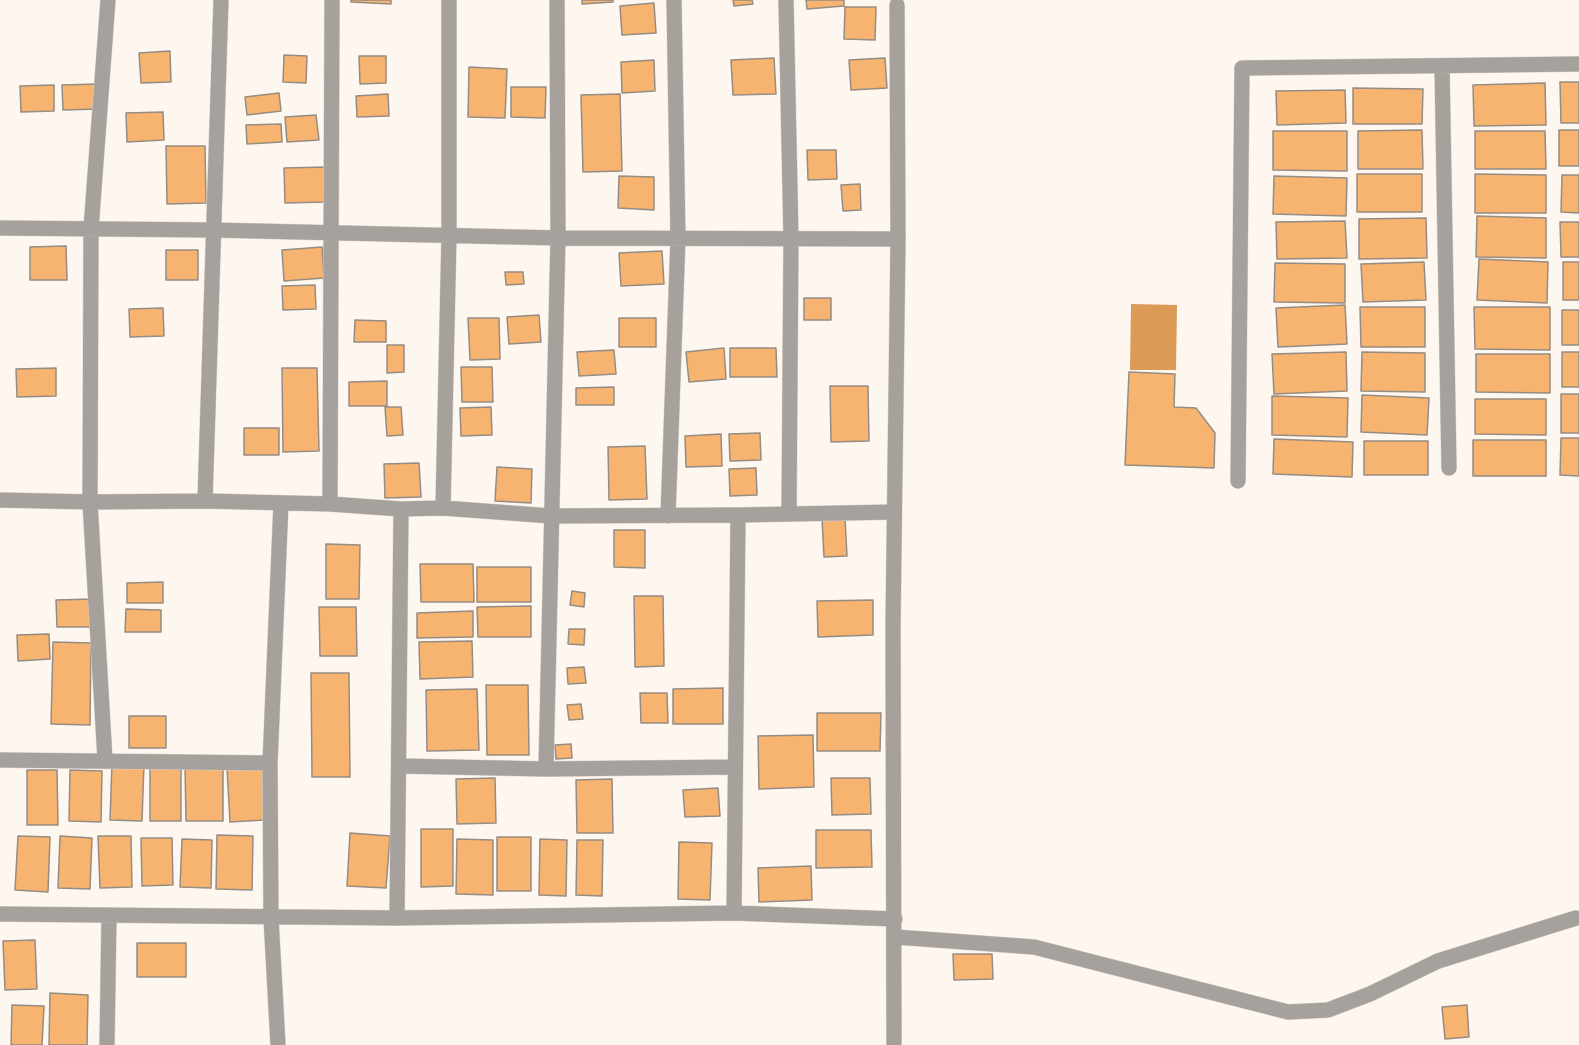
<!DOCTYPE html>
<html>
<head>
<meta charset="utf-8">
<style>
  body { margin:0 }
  canvas { display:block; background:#fef7f0 }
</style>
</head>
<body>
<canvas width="1579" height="1045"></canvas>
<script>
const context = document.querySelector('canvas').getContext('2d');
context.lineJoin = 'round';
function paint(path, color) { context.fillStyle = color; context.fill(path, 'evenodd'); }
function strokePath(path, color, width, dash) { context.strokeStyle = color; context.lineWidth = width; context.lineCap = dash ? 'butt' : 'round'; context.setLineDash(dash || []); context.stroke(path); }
const water = new Path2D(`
  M1131,304L1177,305L1176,370H1130Z`);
const building = new Path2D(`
  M351,0H391V4L351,2Z
  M582,0H613V2L582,4Z
  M733,0H752L753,4L734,6Z
  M806,0H844V6L807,9Z
  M654,3L656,33L622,35L620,6Z
  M845,7H876L875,40L844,39Z
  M170,51L171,82L141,83L139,53Z
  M284,55L307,56L306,83L283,82Z
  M359,56H386V83L360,84Z
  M774,58L776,94L733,95L731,60Z
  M885,58L887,88L851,90L849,60Z
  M654,60L655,91L622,93L621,62Z
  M469,67L507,69L505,118L468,117Z
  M1560,82H1579V123H1561Z
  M1545,83L1546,125L1474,126L1473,85Z
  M98,84L99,109L63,110L62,85Z
  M54,85V111L21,112L20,86Z
  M511,87H546L545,118L511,117Z
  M1353,88L1423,89L1422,124H1353Z
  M1345,90L1346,123L1277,125L1276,91Z
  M279,93L281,111L247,115L245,97Z
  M388,94L389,116L357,117L356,96Z
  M620,94L622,171L583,172L581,95Z
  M163,112L164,140L127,142L126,113Z
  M316,115L319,140L287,142L285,117Z
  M281,124L282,142L247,144L246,125Z
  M1422,130L1423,169H1358V131Z
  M1559,130H1579V166H1559Z
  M1273,131H1347V171L1273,170Z
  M1475,131H1545L1546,169H1475Z
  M166,146H205L206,203L167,204Z
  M807,150H836L837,179L808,180Z
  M326,167L327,202L285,203L284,168Z
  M1357,174H1422V212H1357Z
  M1475,174L1546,175V213H1475Z
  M1562,175H1579V213L1561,212Z
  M619,176L654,177V210L618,208Z
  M1274,176L1347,178L1346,216L1273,214Z
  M860,184L861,210L843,211L841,185Z
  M1477,216L1546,218V258L1476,257Z
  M1426,218L1427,258L1359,259V219Z
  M1345,221L1347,258L1277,259L1276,222Z
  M1560,222H1579V257H1561Z
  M66,246L67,280H30V247Z
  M322,247L324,278L284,281L282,250Z
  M166,250H198V280H166Z
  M662,251L664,284L621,286L619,253Z
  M1479,259L1548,262L1547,303L1477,300Z
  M1424,262L1426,300L1363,302L1361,264Z
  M1563,262H1579V300H1563Z
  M1275,263L1345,264V303L1274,302Z
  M505,272H523L524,284L506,285Z
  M315,285L316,309L283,310L282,286Z
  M804,298H831V320H804Z
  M1345,305L1347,344L1278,347L1276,308Z
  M1360,307H1425V347H1361Z
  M1474,307H1550V350L1475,349Z
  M163,308L164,336L130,337L129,309Z
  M1562,310H1579V345H1562Z
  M539,315L541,342L509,344L507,317Z
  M468,318H499L500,359L470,360Z
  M619,318H656V347H619Z
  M355,320L386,321V342H354Z
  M387,345H404V372L387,373Z
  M724,348L726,379L689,382L686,352Z
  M730,348H776L777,377H730Z
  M614,350L616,374L579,376L577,352Z
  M1346,352L1347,391L1274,394L1272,354Z
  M1362,352L1425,353V392L1361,391Z
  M1562,352H1579V387H1562Z
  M1476,354H1550V393L1476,392Z
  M461,367H492L493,402H462Z
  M56,368V396L17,397L16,369Z
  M282,368H317L319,451L283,452Z
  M1129,372L1175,374L1174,407L1196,408L1215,433L1214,468L1125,465Z
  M387,381V406H349V382Z
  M830,386H868L869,441L831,442Z
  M614,387V405H576V388Z
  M1561,394H1579V433H1561Z
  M1362,395L1429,398L1427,435L1361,432Z
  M1272,396L1348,398L1347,437L1272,435Z
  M1475,399H1546V435L1475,434Z
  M385,407H401L403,435L387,436Z
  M491,407L492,435L461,436L460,408Z
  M244,428H279V455H244Z
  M760,433L761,460L730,461L729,434Z
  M721,434L722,466L686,467L685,436Z
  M1561,438H1579V476L1560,475Z
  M1274,439L1353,442L1352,477L1273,474Z
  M1473,440H1546V476H1473Z
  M1364,441H1428V475H1364Z
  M645,446L647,499L609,500L608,447Z
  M419,463L421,497L385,498L384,464Z
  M497,467L532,469L531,503L495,501Z
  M756,468L757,495L730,496L729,469Z
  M845,518L847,556L824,557L822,519Z
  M614,530H645V568L614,567Z
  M326,544L360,545L359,599H326Z
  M420,564H473L474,602H421Z
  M477,567H531V602H477Z
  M163,582V603H127V583Z
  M572,591L585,593L584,607L570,605Z
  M634,596H663L664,666L635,667Z
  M93,599V627H57L56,600Z
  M873,600V635L818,637L817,601Z
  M531,606V637H478L477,607Z
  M319,607H356L357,656H320Z
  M126,609L161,610V632H125Z
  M473,611V637L417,638V613Z
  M569,629H585L584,645L568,644Z
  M49,634L50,659L18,661L17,635Z
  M472,641L473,677L420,679L419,642Z
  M53,642L91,643L90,725L51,724Z
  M584,667L586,683L568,684L567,668Z
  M311,673H349L350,777H312Z
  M486,685H528L529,755H487Z
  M723,688V724H673V689Z
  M477,689L479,750L427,751L426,690Z
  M640,693H667L668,723H641Z
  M581,704L583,719L569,720L567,705Z
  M817,713H881L880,751H817Z
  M129,716H166V748H129Z
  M813,735L814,787L759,789L758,736Z
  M571,744L572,758L556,759L555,745Z
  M112,763L144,764L142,821L110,820Z
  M150,766H181V821H150Z
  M185,766H223V821H186Z
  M263,767L265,820L230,822L227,768Z
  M27,770H57L58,825H27Z
  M70,770L102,771L101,822L69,821Z
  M495,778L496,823L457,824L456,779Z
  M831,778H870L871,814L832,815Z
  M612,779L613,833H577L576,780Z
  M718,788L720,816L685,817L683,790Z
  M421,829H453V886L421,887Z
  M816,830H871L872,867L816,868Z
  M350,833L390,836L386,888L347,886Z
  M217,835L253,836L252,890L216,889Z
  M18,836L50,837L48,892L15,890Z
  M60,836L92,838L90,889L58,888Z
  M98,836H131L132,887L100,888Z
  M497,837H531V891H497Z
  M141,838H172L173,885L142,886Z
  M182,839L212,840L211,888L180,887Z
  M457,839L493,840V895L456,894Z
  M540,839L567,840L566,896L539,895Z
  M577,840H603L602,896L576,895Z
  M679,842L712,843L710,900L678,899Z
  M811,866L812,900L759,902L758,868Z
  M35,940L37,989L5,990L3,941Z
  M137,943H186V977H137Z
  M953,954H992L993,979L954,980Z
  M50,993L88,995L87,1045H49Z
  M12,1005L44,1006L42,1045H11Z
  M1467,1005L1469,1037L1445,1039L1442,1007Z`);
const minor = new Path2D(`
  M786,0L791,238L789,514
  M1442,66L1449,468
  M0,228L213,230L558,238L898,239
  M1238,481L1242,68L1579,64
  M0,500L90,502L205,501L330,504L401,509L443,508L551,516L738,515L894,512
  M205,501L221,0
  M330,504L332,0
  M443,508L449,235V0
  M668,516L678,238L674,0
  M0,760L270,763
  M105,760L90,502L91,229L108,0
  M400,766L546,769L735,767
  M546,769L558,238L557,0
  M734,913L738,515
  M0,914L397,918L734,913L895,919
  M397,918L401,509
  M895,937L1034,947L1288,1012L1328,1010L1370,994L1438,961L1576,918
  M107,1045L109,916
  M278,1045L271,918L270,763L281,503
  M894,1045L893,626L898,239L897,5`);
paint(water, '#db9a56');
paint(building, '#f7b470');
strokePath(building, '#968c82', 1.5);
strokePath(minor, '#dbd5ce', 16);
strokePath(minor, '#a6a19c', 15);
</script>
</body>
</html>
